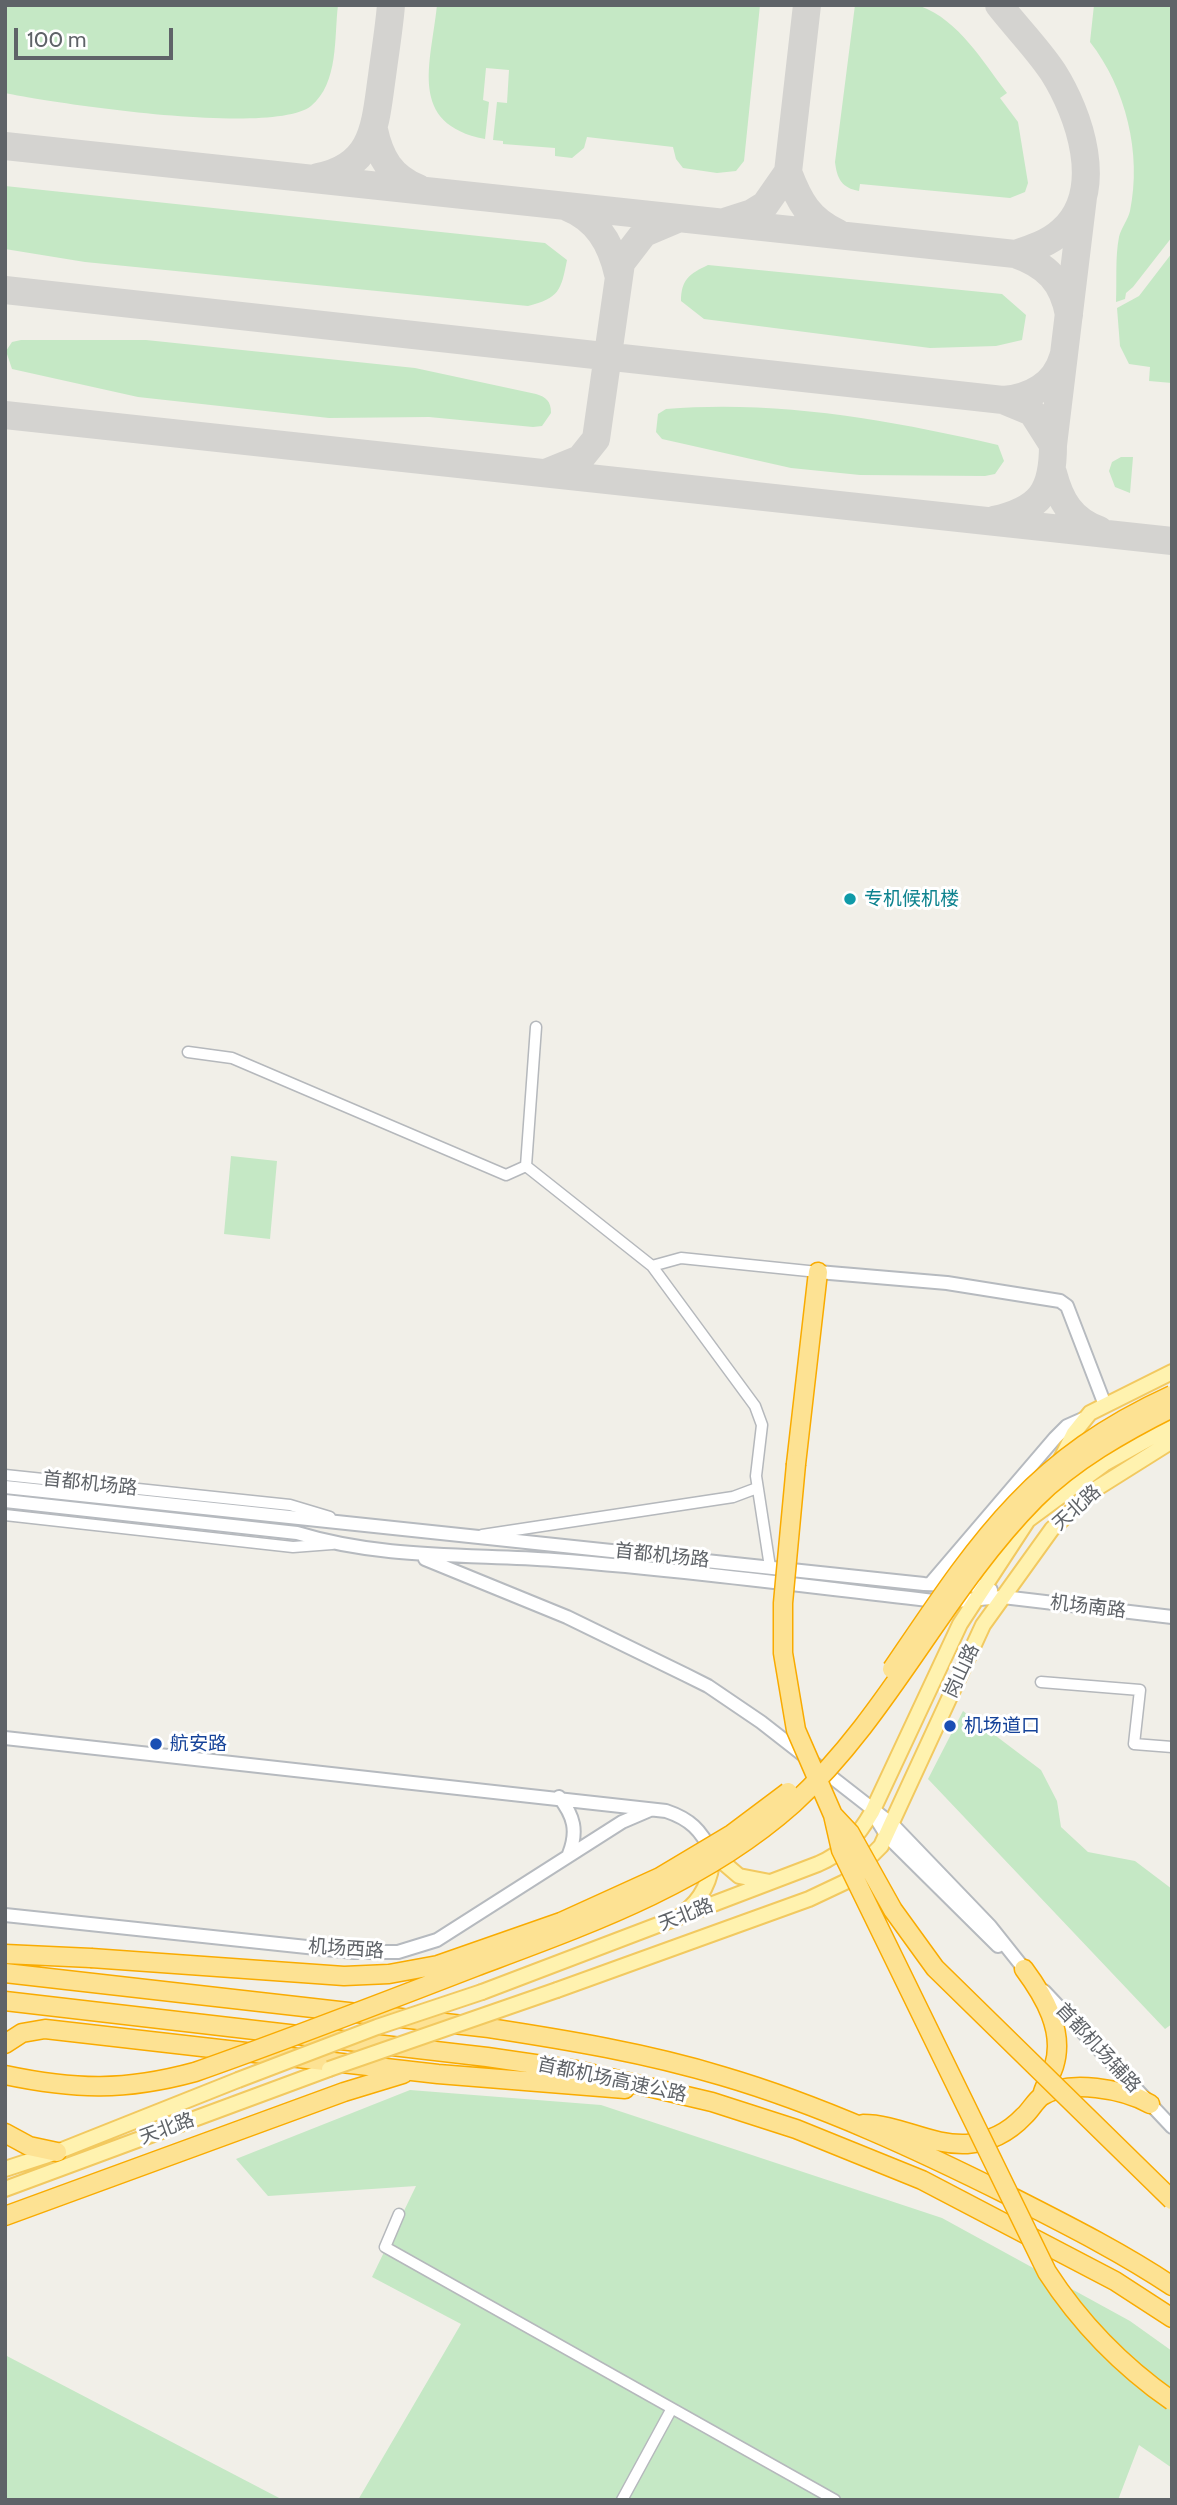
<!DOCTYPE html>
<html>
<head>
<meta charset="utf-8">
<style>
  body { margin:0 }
  #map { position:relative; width:1177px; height:2505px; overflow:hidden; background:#f1efe8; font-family:Cabin,sans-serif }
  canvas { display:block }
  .frame { position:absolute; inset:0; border:7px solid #5f6368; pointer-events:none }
  .scale { position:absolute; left:14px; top:28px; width:159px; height:32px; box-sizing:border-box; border:4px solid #5f6368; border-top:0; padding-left:9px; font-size:21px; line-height:24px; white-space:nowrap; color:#5f6368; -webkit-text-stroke:5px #fff; paint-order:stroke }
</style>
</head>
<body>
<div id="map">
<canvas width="1177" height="2505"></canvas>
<div class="frame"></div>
<div class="scale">100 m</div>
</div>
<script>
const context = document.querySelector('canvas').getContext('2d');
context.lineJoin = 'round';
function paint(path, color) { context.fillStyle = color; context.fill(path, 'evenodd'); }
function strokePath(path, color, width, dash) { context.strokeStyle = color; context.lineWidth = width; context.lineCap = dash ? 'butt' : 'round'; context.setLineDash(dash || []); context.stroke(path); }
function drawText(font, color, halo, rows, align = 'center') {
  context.font = font + ' Cabin,"Noto Sans SC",sans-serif'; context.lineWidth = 6; context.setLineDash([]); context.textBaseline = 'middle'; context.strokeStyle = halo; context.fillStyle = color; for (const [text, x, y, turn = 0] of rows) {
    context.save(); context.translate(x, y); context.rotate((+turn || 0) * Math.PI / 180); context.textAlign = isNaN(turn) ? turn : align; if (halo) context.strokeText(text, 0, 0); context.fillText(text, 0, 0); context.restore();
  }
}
const green = new Path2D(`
  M5,5H338C334,37 339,83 311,106C273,136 58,104 5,93Z
  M437,5H760L744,161L736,171L717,173L683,168L676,159L673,147L587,137L584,148L572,158L555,156V148L503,144V141L493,140L497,102L507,103L509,70L486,68L483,100L489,102L485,139C407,124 431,64 437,5Z
  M855,5C874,5 902,0 920,6C959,20 983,62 1007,93L1000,98L1018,122L1028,183L1025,192L1010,198L860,184L859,191C842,188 837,179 835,162Z
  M1094,5H1172V237L1133,287L1126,293L1125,299L1116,302C1117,281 1115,257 1119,237C1121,228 1128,220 1130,211C1142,154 1126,88 1090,42Z
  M5,186L545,243L567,260C561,291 559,298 528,306L85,262L5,249Z
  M1172,253V383L1149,381L1150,367L1129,364L1120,346L1117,308L1139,296Z
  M708,265L1002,294L1026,315L1022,340L996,346L930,348L704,319L681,301C681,280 689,274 708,265Z
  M21,340H146L415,368L536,394C546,397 551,401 551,413L542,426L533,427L429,417L329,418L138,397L12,369L6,351L12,342Z
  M666,409C779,400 889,420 998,445L1004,461L995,474L985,476L860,475L791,468L662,439L656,432L658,414Z
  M1121,457H1133L1130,493L1115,487L1109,471L1112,462Z
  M231,1156L277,1161L270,1239L224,1234Z
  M963,1711L1041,1770L1057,1801L1061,1827L1088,1852L1135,1861L1172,1889V2024L1165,2029L928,1779Z
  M410,2090L601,2105L942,2218L1130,2321L1172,2351V2468L1139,2445L1118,2500H358L461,2324L372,2277L416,2186L268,2196L236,2159Z
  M5,2355L283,2500H5Z`);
const taxiway = new Path2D(`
  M999,5C1016,27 1037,48 1053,72C1079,113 1107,191 1062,231C1049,243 1031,249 1015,254
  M374,130C380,158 391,177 418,188
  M5,146L1015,254C1047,265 1063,282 1069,315
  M788,172C799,201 809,220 838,233
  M318,177C375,166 375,124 382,76C385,53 389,29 391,5
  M567,207C597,219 611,243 618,274
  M727,221L752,213L765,205L788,172L807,5
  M5,290L1003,400
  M5,415L1172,541
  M1053,445L1032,412L1003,400C1030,398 1055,385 1063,357
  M548,472L580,459L596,439L621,263L644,233L677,219
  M1053,473C1060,500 1071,520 1099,530
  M994,520C1041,509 1053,491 1053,445L1083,197`);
const street = new Path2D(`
  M536,1027L526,1166L652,1266L755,1406L762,1425L756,1476L770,1567
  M188,1052L232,1058L506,1175L526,1166
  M652,1266L681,1258L818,1272
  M5,1475L290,1505L330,1517
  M5,1515L293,1547L332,1544
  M482,1535L733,1497L757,1488
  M1041,1682L1140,1690L1134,1744L1172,1747
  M399,2214L385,2247L835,2500
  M622,2500L671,2410`);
const secondary = new Path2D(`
  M818,1272L947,1283L1060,1301L1067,1306L1105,1405
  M5,1487L924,1584L984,1586L991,1590
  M5,1501L297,1533C382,1559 467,1554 554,1560C685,1570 814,1587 944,1602L1003,1597L1172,1617
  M425,1559L567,1617L686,1675L708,1686L761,1722L893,1825L990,1926L1029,1975
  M931,1583L1055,1438L1067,1426L1085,1418
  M5,1738L666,1811C690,1819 701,1830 712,1853
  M559,1797C574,1816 578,1831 569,1854
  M872,1812L887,1836L998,1946
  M5,1915L354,1952H398L437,1940L622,1822L650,1810
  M1044,1991L1172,2127`);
const primary = new Path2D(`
  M1058,1465L1074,1433L1090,1413L1172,1372
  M712,1853L739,1876L770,1882
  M684,1912C701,1901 712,1878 712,1858
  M557,1990L809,1899L845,1882L881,1846L983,1625L1052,1529L1094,1490L1172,1441
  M482,1992L818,1864C844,1853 858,1836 872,1812L960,1624L1028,1520L1104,1464L1172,1426
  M5,2169L57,2152L238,2080
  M5,2189L329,2069`);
const highway = new Path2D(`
  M796,1464L818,1272
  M5,1954L91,1958
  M1024,1969C1044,1996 1065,2031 1054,2066C1051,2075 1046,2083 1043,2092
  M5,1973L489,2028C567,2040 646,2053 722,2076C821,2105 918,2150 1010,2196C1065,2224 1121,2252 1172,2286
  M5,2001L487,2057L576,2070L712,2102L796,2129L922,2180L1115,2281L1172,2318
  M5,2044L22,2033L45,2029L438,2074L625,2089
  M863,2124C899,2124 931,2146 967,2144C989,2142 1009,2132 1024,2116C1030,2111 1035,2101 1042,2096C1069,2079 1124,2089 1150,2104
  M5,2133L29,2146L57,2152
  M5,2216L344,2092L403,2074`);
const primaryBridge = new Path2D(`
  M329,2069L557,1990
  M238,2080L377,2027L482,1992`);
const highwayBridge = new Path2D(`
  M796,1464L783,1603V1653L796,1730L833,1815L841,1850L1047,2272C1080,2323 1122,2366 1172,2401
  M892,1669C977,1544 1029,1460 1172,1395
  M834,1816L850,1833L893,1910L935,1968L1172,2200
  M91,1958L344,1976L389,1974L438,1965L561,1922L660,1877L732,1834L788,1792
  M5,2075C76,2090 125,2091 195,2072C289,2039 382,2003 475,1967C587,1925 702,1885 793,1804C890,1715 943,1592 1035,1499C1073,1461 1124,1432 1172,1408`);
const markers = [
  [850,899,7,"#0f9aa8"],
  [950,1726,7,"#1a4fb4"],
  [156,1744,7,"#1a4fb4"]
];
const cultureNames = [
  ["专机候机楼",864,899]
];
const streetNames = [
  ["首都机场路",90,1484,6],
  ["天北路",1077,1508,-42],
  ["首都机场路",662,1556,6],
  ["机场南路",1088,1607,7],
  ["岗山路",962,1671,-65],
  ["天北路",686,1915,-21],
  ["机场西路",346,1949,4],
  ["首都机场辅路",1098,2048,47],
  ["首都机场高速公路",612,2080,12],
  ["天北路",167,2129,-20]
];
const transitNames = [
  ["机场道口",964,1726],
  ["航安路",170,1744]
];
paint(green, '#c5e8c5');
strokePath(taxiway, '#d4d3d0', 28);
strokePath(street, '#b5b8bc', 13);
strokePath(secondary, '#b6babf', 16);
strokePath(primary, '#f2c960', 18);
strokePath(highway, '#f9ab00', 21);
strokePath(street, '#fff', 10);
strokePath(secondary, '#fff', 12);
strokePath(primary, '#fff2af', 14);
strokePath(highway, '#fde293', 18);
strokePath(primaryBridge, '#f2c960', 18, []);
strokePath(highwayBridge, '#f9ab00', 21, []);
strokePath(primaryBridge, '#fff2af', 14);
strokePath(highwayBridge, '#fde293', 18);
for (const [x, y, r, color] of markers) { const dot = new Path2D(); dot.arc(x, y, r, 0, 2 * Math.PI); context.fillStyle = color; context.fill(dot); strokePath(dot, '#fff', 2.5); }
drawText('19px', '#0d838f', '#fff', cultureNames, 'left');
drawText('19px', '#5f6368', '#fff', streetNames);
drawText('19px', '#164399', '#fff', transitNames, 'left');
</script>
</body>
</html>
